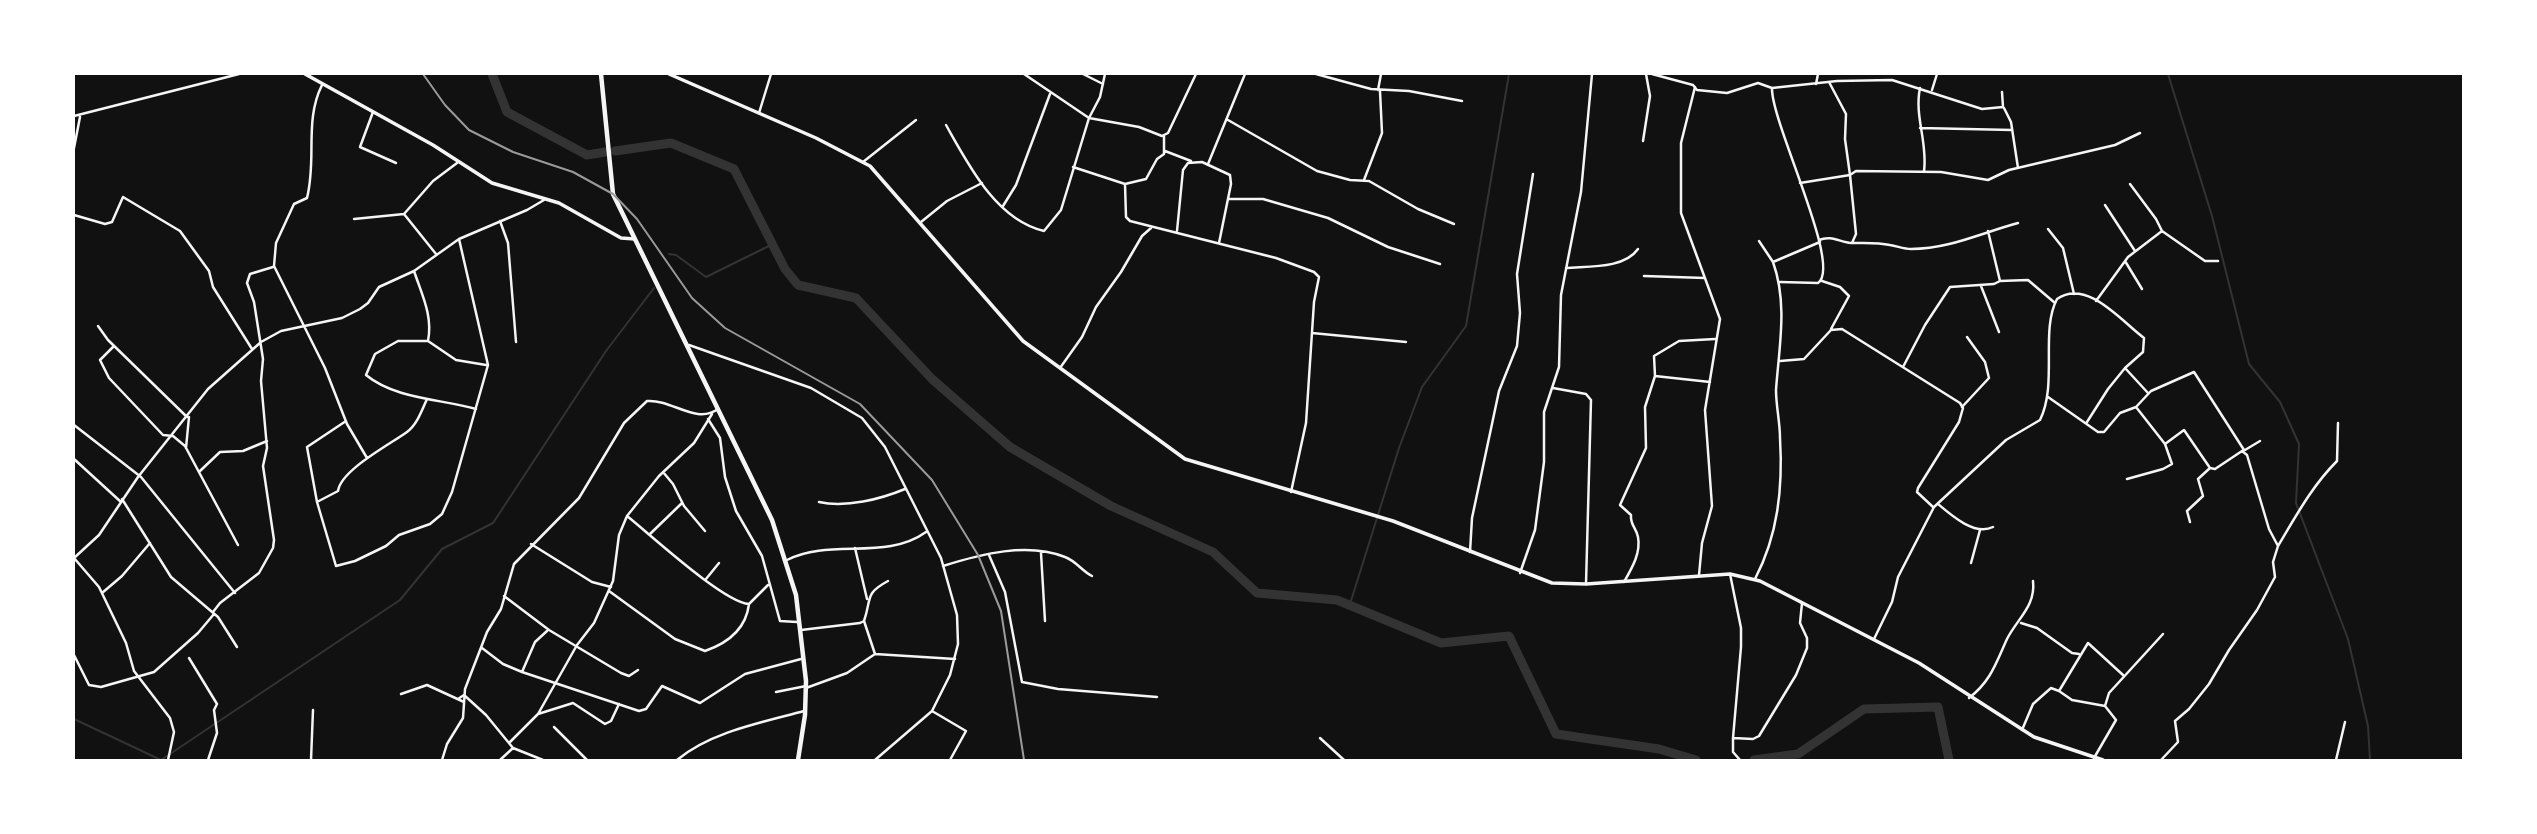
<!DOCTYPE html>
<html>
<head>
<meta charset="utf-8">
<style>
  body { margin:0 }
  #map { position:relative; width:2537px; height:834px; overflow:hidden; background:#111; font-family:"Zilla Slab",serif }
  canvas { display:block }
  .frame { position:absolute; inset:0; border:75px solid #fff; pointer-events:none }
</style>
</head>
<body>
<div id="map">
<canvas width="2537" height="834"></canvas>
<div class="frame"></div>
</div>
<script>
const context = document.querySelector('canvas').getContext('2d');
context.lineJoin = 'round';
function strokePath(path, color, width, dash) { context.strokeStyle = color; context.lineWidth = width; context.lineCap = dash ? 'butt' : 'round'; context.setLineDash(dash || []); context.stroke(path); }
const stream = new Path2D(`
  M2168,74L2212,216L2249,364L2280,402L2299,444L2296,503L2348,639L2368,726L2370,760
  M669,254L676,255L706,277L773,244
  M1350,604L1399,448L1422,387L1466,326L1509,74
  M74,719L161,760L400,600L442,549L493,523L606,351L654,288`);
const river = new Path2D(`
  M492,74L507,112L587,155L605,152
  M615,151L671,143L734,169L785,269L798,285L856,298L932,379L1010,447L1111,506L1213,552L1257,593L1337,600L1441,643L1509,636L1556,734L1659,749L1696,760
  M1754,760L1798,754L1864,709L1938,707L1949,760`);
const minor = new Path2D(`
  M1024,74L1089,118L1139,127L1162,136L1168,133L1196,74
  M1083,74L1103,84
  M1316,74L1371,89L1409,91L1462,101
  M1652,74L1693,85L1697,90L1727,93L1758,83L1772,88C1771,123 1843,266 1818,283L1780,282
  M1816,84L1818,74
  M322,85C304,121 317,159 307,198L294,204L276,243L274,266L325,368L347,424L367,458
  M1695,87L1681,143V213L1720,319L1705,410L1712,506L1702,543L1699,575
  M1772,88L1837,81L1892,80L1982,109L2003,107L2002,92
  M1920,88C1914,116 1928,143 1924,171
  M1378,90L1381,74
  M1932,90L1937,74
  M2004,108L2011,122L2018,168
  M373,112L360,147L396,163
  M759,113L771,74
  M74,116L239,74
  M1228,120L1317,171L1350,180L1369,181L1418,209L1454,224
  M946,125C968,164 996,220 1044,231L1061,210L1089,118L1100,97L1105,74
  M1920,128L2012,130
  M1643,141L1650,96L1646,74
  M74,148L80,117
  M1165,151L1191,161
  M863,162L916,120
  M1208,164L1245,74
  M1073,167L1125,184L1126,217L1130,221L1276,258L1314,272L1319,277L1314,302L1306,423L1291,492
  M1364,180L1382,133L1380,91
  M1800,183L1850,175L1845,139L1846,114L1829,82
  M1125,184L1146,179L1157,159L1164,154V136
  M1228,199H1263L1328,218L1388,247L1440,264
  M2105,205L2135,251
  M1003,206L1016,185L1050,94
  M404,214L433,181L457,163
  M74,215L105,224L112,222L123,197L180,231L209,271L213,287L252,349
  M354,219L404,214L436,254
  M500,221L508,243L516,342
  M921,222L947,201L982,183
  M2048,229L2063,248L2074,294
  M1177,231L1183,170L1188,163L1202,162L1230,175L1231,184L1219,243
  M1988,231L2000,281L2028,280L2055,303
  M2162,231L2205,261H2218
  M1819,240C1831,235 1840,242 1851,243C1864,243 1877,242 1890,245C1897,246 1904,249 1911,249C1949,249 1981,233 2018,223
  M1759,241L1773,262
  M1852,243L1856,234L1850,175L1856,171L1941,172L1988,180L2009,170L2115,145L2140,133
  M2125,261L2142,289
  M1566,268C1588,266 1624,269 1638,249
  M414,271C422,295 433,316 428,341
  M1644,276L1705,278
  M1822,281L1840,287L1849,296L1831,329
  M1981,286L1999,332
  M2096,301L2128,257L2162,231L2156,219L2130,184
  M98,326L108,340L187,417
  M1312,333L1406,342
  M689,345L811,388L862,418L885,447L941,558L957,615L958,644L950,675L932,711L875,760
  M114,346L100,360L109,378L163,435L173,436L185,446L238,545
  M1780,361L1804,359L1831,330L1842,329L1960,403L1963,408L1959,422L1918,488L1917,492L1933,507
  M1903,367L1925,325L1950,287L1994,284L2000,281
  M1060,368L1082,337L1096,307L1121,272L1142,236L1151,228
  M1655,376L1710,382
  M1553,388L1586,394L1591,400L1586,584
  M2048,397L2098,432H2104L2120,413L2136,407L2151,391L2194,372L2244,450
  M1962,407L1989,378L1985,362L1967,337
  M2136,407L2165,444L2184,430L2210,468L2215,469L2242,451L2247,455L2269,529L2278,546L2273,562L2275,577L2257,610L2229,650L2209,684L2189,709L2175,721L2178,742L2161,760
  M476,409C441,399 395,399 366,375L375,354L398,341H428L456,360L486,365
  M708,419L720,438L725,477L736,511L762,556L780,621L797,622
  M346,421L307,447L317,502L336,566L355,561L386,546L399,535L430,524L442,514L452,492L488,365L459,239
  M2087,422L2108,389L2125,368
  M74,425L141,477L235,593
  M186,448L189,417
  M2245,450L2260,441
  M74,459L121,502
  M200,471L220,452L243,451L267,441
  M663,472L673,484L684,506L705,531
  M2127,479L2163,469L2172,464L2165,444
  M122,499L171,577L218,617L237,647
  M317,502L338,491C341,470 389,445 407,432C417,425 422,410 427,399
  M819,502C846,508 881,499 905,489
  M1938,504C1952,516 1975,536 1993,527
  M627,516C651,535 723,602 749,604L768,585
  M2190,522L2187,511L2203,496L2198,479L2210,468
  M650,534L682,503
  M531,544L592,582L611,587
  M2278,546C2296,516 2312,486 2337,461L2338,423
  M855,548L867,599
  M1470,552L1472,518L1499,391L1517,346L1520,313L1517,274L1533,174
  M1041,553L1045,621
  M989,555L1005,592L1022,682L1058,689L1157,697
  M787,560C830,538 886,561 926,532
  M1971,563L1980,530
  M943,566C981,554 1027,542 1065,557C1076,561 1082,571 1092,576
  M1520,573L1535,530L1544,462V412L1559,367L1561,295L1581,192L1592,74
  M1730,574L1741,628V647L1733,738V752L1740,760
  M706,579L719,563
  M1755,579C1778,535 1783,488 1780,438C1780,422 1776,406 1776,390C1779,347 1788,304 1773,262L1820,242
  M1624,582C1632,568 1641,553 1638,537C1636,527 1630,525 1631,515L1620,505L1646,448L1645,407L1655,376L1654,356L1679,341L1715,339
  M609,591L675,639L705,651C728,643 746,629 749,604
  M102,593L122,576L150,543
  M504,596L549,630L621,673L629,676L638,670
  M213,612L220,603L259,573L273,548L274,540L263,466L267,448L261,381L263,359L254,302L247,283L250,274L273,267
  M864,621L875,654
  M2021,623L2037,628L2072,653L2079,654
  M801,630L860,623L864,621C872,598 864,594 888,581
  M1874,639L1892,602L1898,577L1934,507L2006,440L2040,420C2058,384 2040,331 2057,299C2087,278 2122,322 2144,338L2143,352L2125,368L2148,393
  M482,648L503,664L522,672L639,711L646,709L662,686L700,703L745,674L801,659
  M74,655L89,685L101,687L154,672L198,633L214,614
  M189,658L217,704L214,710L217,733L208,760
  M522,672L535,642L547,631
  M806,688L847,673L875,654L955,659
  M2059,691L2072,700L2105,706
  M776,692L806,686
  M401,694L427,685L464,702
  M1969,698C1991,681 1996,663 2007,639C2017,619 2036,606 2033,581
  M458,699L464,695L486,715L513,748L543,760
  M932,711L966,731L950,760
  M538,714L573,703L605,724L611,721L619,704
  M554,727L587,760
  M2022,730L2033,704L2051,688L2059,691L2088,643L2123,675
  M1320,738L1344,760
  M1733,738L1753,739L1759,736L1796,675L1807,648V638L1800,623L1802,603
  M510,742L538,714L577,645L594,623L613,581L619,535L627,516L659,476L694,443L712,414
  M2094,758L2116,720L2105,706L2109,693L2163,634
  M168,760L174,732L170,718L134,671L126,643L99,587L74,558L99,535L138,477L208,389L261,342L281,331L342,318L360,309L368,303L379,287L414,271L459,239L527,210L544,200
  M311,760L313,710
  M442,760L447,744L463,718L465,689L487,632L501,609L514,564L579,498L624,423L647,401C672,399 696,425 718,409
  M500,760L513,748
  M677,760C710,732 763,722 804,711
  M2336,760L2345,722`);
const tertiary = new Path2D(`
  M669,74L816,138L870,166L1023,341L1185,459L1393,521L1552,583L1586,584L1730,574L1760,581L1919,663L2034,737L2103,760`);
const secondary = new Path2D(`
  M305,74L433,145L492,183L559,203L621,238L635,239`);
const trunk = new Path2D(`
  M601,74L613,194L772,520L796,595L806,681L805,715L798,760`);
const rail = new Path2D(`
  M423,74L445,105L469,130L513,152L573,172L613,194L637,219L692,298L725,328L860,404L932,480L978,555L1001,611L1024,760`);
strokePath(stream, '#333', 2);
strokePath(river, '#333', 9);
strokePath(minor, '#f5f5f5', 2.5);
strokePath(tertiary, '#f5f5f5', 3.5);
strokePath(secondary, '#f5f5f5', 3.5);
strokePath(trunk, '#f5f5f5', 4.5);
strokePath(rail, '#9a9a9a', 2);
</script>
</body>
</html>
